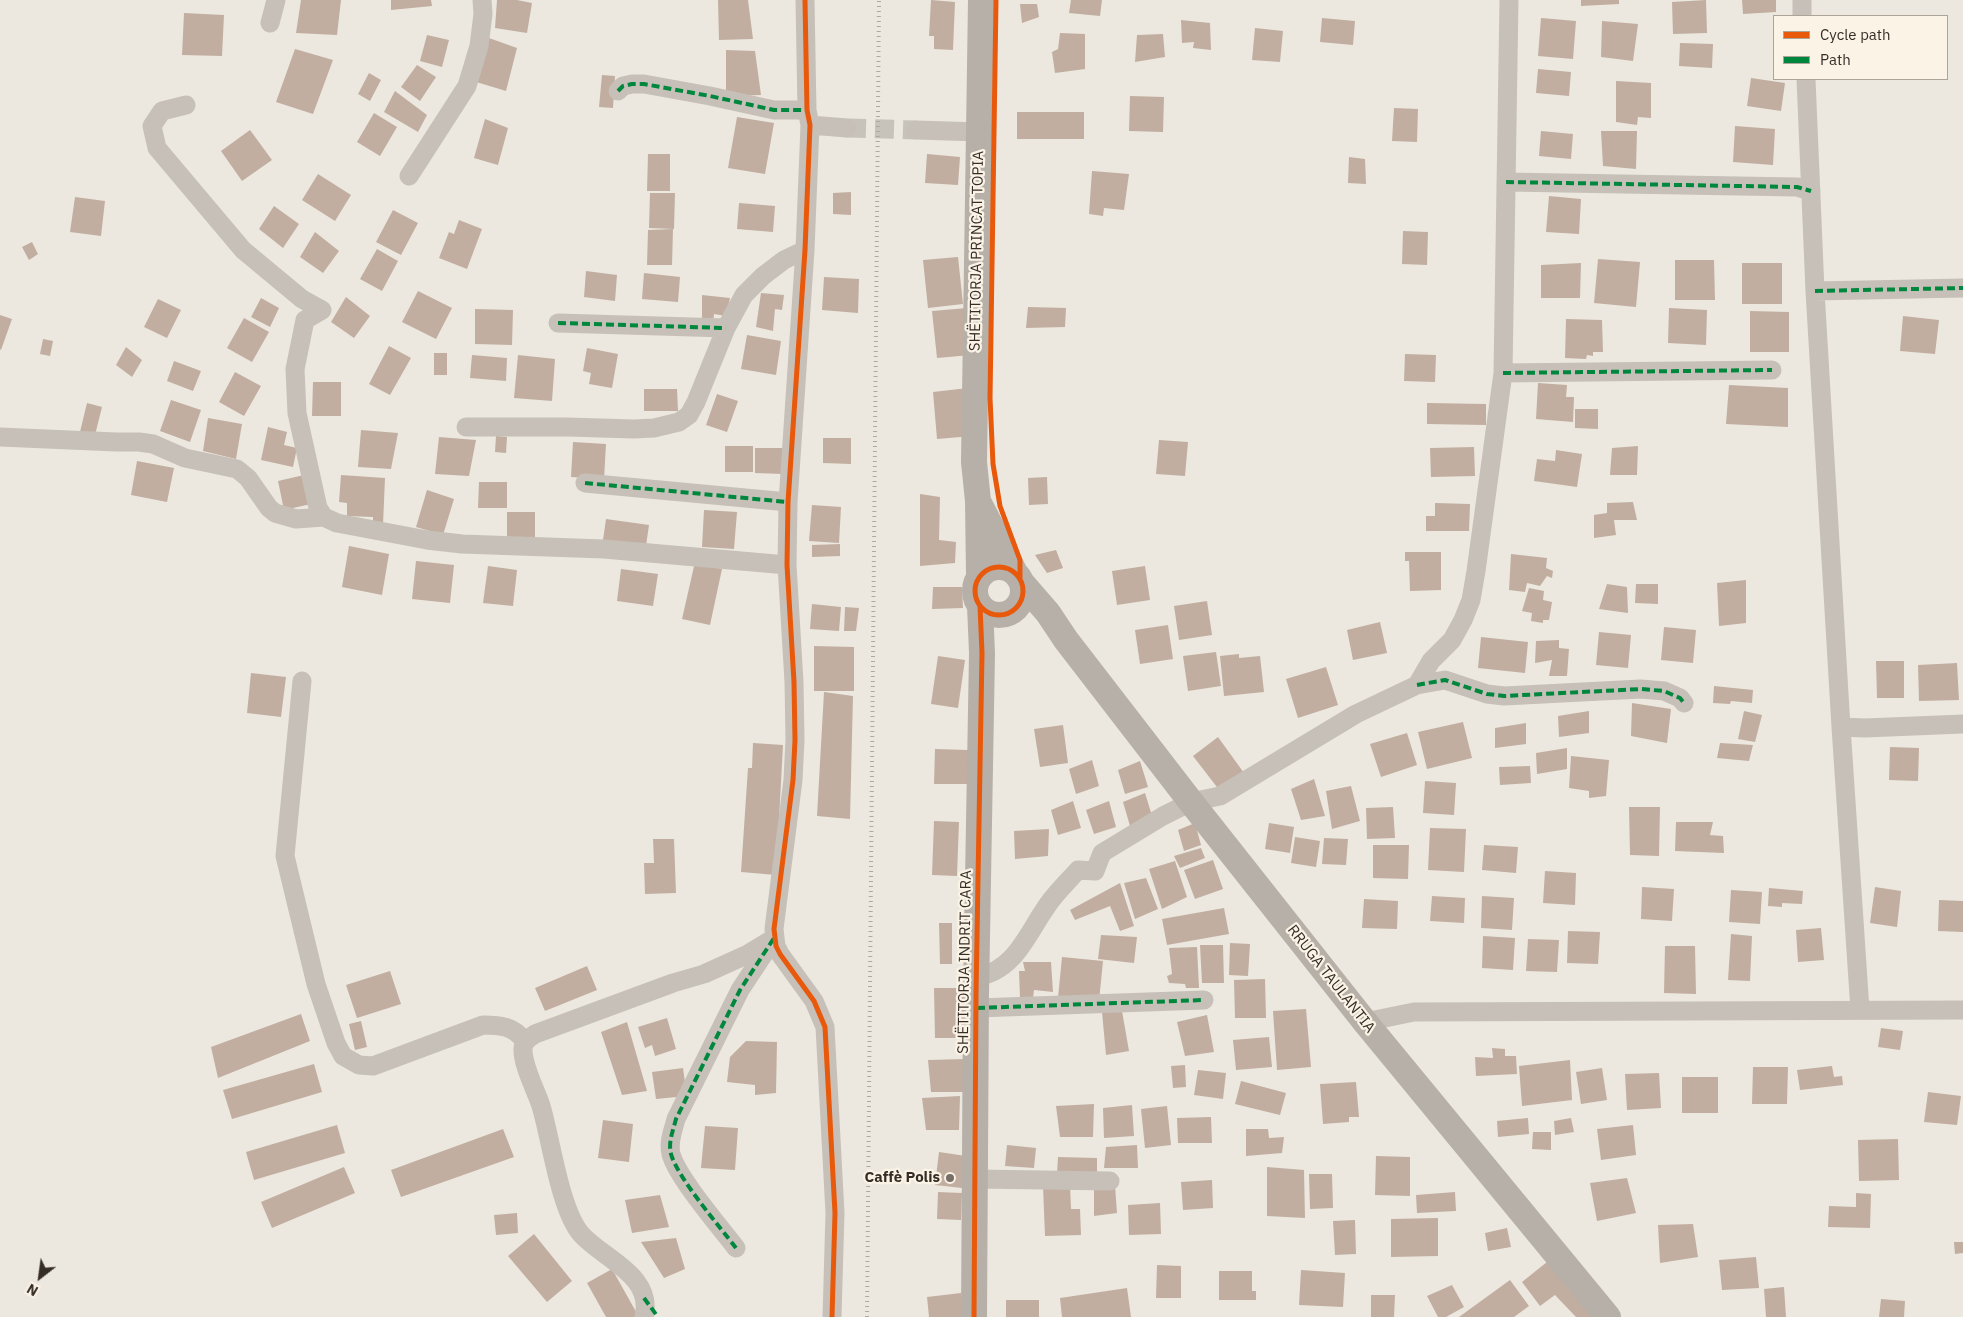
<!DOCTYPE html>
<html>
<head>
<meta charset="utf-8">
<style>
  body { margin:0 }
  #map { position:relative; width:1963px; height:1317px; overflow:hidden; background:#ece8df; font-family:"IBM Plex Sans",sans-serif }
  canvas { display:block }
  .legend { position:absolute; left:1773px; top:15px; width:175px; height:65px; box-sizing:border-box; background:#faf3e6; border:1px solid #aca499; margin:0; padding:6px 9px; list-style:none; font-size:15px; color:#362d26 }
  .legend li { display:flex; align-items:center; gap:10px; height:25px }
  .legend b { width:25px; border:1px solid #aca499 }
  .north { position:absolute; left:15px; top:1252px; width:50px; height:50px; -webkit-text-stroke:4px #faf3e6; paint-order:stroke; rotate:210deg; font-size:14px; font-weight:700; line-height:20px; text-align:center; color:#362d26 }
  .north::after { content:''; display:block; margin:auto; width:18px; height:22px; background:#362d26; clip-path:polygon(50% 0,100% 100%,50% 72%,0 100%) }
</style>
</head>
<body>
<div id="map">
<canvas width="1963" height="1317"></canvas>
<ul class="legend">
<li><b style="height:6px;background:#e8590c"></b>Cycle path</li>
<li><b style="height:6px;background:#00873e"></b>Path</li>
</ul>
<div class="north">N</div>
</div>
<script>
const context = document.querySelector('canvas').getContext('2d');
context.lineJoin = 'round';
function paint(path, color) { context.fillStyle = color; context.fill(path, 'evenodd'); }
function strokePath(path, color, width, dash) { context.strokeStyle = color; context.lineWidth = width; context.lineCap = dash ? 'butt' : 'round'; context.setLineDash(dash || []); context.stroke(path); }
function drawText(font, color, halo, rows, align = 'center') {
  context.font = font + ' "IBM Plex Sans",sans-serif'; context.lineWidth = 4.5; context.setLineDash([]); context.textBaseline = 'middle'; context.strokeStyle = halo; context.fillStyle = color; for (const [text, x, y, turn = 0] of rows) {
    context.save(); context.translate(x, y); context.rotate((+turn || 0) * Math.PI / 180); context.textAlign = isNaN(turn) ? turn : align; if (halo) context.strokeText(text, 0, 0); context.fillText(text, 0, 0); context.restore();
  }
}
const building = new Path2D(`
  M301,0H341L337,35L296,33Z
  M391,0H431L432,6L391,10Z
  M497,0H517L532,3L527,33L495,28Z
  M718,0H748L753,39L719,40Z
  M931,0L955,2L953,50L934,49V36H929Z
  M1071,0H1102L1100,16L1069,13Z
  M1581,0H1619V4L1581,6Z
  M1706,0L1707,33L1673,34L1672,2Z
  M1742,0H1776V12L1743,14Z
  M1020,4H1037L1039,17L1022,23Z
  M184,13L224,15L222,56L182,55Z
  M1322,18L1355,21L1353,45L1320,42Z
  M1541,18L1576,21L1573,59L1538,56Z
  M1181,20L1210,23L1211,50L1193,48L1194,42L1182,43Z
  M1602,21L1638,24L1633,61L1601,57Z
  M1255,28L1283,31L1280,62L1252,60Z
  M1060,33L1085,34V69L1055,73L1052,52L1058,49Z
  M1163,34L1165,57L1135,62L1137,35Z
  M427,35L449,40L442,67L420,61Z
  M489,38L517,48L506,91L473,81Z
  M1680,43L1713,44L1712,68L1679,66Z
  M295,49L333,60L313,114L276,102Z
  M726,50L755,51L761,95L726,96Z
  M417,65L436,77L420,101L401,87Z
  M1538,69L1571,72L1569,96L1536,93Z
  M369,73L381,80L370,101L358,94Z
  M602,75L615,76L613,108L599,107Z
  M1751,78L1785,83L1781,111L1747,106Z
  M1616,81L1651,83V118L1638,117L1637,125L1616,122Z
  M395,91L427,115L418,132L384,112Z
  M1130,96L1164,97L1163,132L1129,131Z
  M1394,108L1418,109L1417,142L1392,141Z
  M1017,112H1084V139H1017Z
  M374,113L397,127L380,156L357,142Z
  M737,117L774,123L765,174L728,168Z
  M485,119L508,128L498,165L474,158Z
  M1735,126L1775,129L1773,165L1733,162Z
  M250,130L272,160L242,181L221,151Z
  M1541,131L1573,134L1571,159L1539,156Z
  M1601,131H1637L1636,169L1603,166Z
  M648,154H670V191H647Z
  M927,154L960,157L958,185L925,183Z
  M1349,157L1365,159L1366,184L1348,183Z
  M1092,171L1129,174L1124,210L1104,208L1103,216L1089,214Z
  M318,174L351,195L335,221L302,200Z
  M851,192V215L833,214V193Z
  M650,193H675L674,229L649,228Z
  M1549,196L1581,199L1579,234L1546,232Z
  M75,197L105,201L101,236L70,232Z
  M739,203L775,206L773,232L737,229Z
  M274,206L299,224L283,248L259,229Z
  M393,210L418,223L401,255L376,242Z
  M459,220L482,229L467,269L439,258L449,232L454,234Z
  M673,229L672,265H647L648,230Z
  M1403,231L1428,232L1427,265L1402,264Z
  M315,232L339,251L323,273L300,257Z
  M32,242L38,254L29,260L22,247Z
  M377,249L398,261L382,291L360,279Z
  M958,257L963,304L928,308L923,260Z
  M1598,259L1640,262L1636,307L1594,303Z
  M1675,260H1714L1715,300H1675Z
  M1581,263L1580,298H1541V265Z
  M1742,263H1782V304H1742Z
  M586,271L617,275L615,301L584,297Z
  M644,273L680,277L678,302L642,299Z
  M824,277L859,279L858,313L822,310Z
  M418,291L452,308L436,339L402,322Z
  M761,293L784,295L782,310L775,309L773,331L756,327Z
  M702,295L730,298L726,316L714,314L713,324L702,323Z
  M346,297L370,316L354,338L331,322Z
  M261,298L279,308L270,327L251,317Z
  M158,299L181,310L167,338L144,327Z
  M1028,307L1066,308L1065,327L1026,328Z
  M967,308L971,355L937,358L932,311Z
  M1669,308L1707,310L1706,345L1668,343Z
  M475,309L513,310L512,345L475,344Z
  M1750,311L1789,312V352H1750Z
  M0,315L12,319L1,350L0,349Z
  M1903,316L1939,320L1935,354L1900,351Z
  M244,318L269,332L252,362L227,348Z
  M1566,319L1602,320L1603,352H1593V356L1587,355L1586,359L1565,358Z
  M747,335L781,341L776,375L741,369Z
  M43,339L53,341L50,356L40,354Z
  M389,346L411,358L390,395L369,384Z
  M126,347L142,360L132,377L116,365Z
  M587,348L618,354L612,388L589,384L591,373L583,371Z
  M434,353H447V375H434Z
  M1405,354L1436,355L1435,382L1404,381Z
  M472,355L507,358L506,381L470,378Z
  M518,355L555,359L552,401L514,398Z
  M174,361L201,371L193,391L167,381Z
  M235,372L261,386L244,416L219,402Z
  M313,382H341V416H312Z
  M1538,383L1567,385L1566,397H1574L1573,422L1536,419Z
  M1729,385L1788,388V427L1726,424Z
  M968,388L972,436L937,439L933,392Z
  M644,389H677L678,411H644Z
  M717,394L738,401L727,432L706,425Z
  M171,400L201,410L190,442L160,431Z
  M87,403L102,407L95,435L80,432Z
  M1427,403L1486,404V425L1427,424Z
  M1575,409H1598V429L1575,428Z
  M208,418L242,424L236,459L203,451Z
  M268,427L287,432L284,445L297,448L293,467L261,460Z
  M361,430L398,433L391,469L358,467Z
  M496,436L507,437L506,453L495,452Z
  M439,437L476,440L469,476L435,474Z
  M823,438H851V464L823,463Z
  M1159,440L1188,442L1185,476L1156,474Z
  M573,442L606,444L604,479L571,477Z
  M725,446H753V472H725Z
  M1638,446L1637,475H1610L1612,448Z
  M1474,447L1475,476L1431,477L1430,448Z
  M755,448H783V474L755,473Z
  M1556,450L1582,454L1577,487L1534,481L1537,459L1555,461Z
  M137,461L174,468L167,502L131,495Z
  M304,475L311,504L284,510L278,481Z
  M341,475L385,478L383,525L373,524V517L347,516V503L339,502Z
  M1047,477L1048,504L1029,505L1028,478Z
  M479,482H507V508H478Z
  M427,490L454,499L443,535L416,527Z
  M920,494L940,497L939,540L956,542L955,563L920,566Z
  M1633,502L1637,520H1614L1616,535L1594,538V515L1607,513V503Z
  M1435,503L1470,504L1469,531H1426V516H1435Z
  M812,505L841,507L839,543L809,541Z
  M704,510L737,512L734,549L702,547Z
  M507,512H535V538H507Z
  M606,519L649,525L646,546L603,540Z
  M840,544V556L812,557V545Z
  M349,546L389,554L382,595L342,587Z
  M1056,550L1063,568L1047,573L1035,555Z
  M1405,552H1441V590L1410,591L1409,561H1405Z
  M1511,554L1547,558L1546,568L1553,571L1552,578L1547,576L1540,586L1527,583L1525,592L1509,590Z
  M416,561L454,565L450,603L412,599Z
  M695,562L722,569L710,625L682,619Z
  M488,566L517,570L513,606L483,603Z
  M1145,566L1150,600L1117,605L1112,571Z
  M621,569L658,574L653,606L617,601Z
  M1746,580V623L1719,626L1717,583Z
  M1607,584L1627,587L1628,613L1599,609Z
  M1636,584H1658V604L1635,603Z
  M933,587H962L963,608L932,609Z
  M1529,588L1544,591L1543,600L1552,602L1549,620H1543V623L1531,621L1532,613L1522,611Z
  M1207,601L1212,635L1179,640L1174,606Z
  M812,604L841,607L839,631L810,629Z
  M845,607L859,608L856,631H844Z
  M1380,622L1387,653L1353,660L1347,630Z
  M1168,625L1173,659L1140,664L1135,630Z
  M1664,627L1696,630L1693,663L1661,660Z
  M1599,632L1631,635L1628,668L1596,665Z
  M1481,637L1528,642L1525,673L1478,668Z
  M1559,640V648L1569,649L1567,676H1549L1552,660L1535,663L1536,641Z
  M814,646L854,647V691H814Z
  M1216,652L1221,686L1188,691L1183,656Z
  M1239,654V658L1260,656L1264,692L1224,696L1220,656Z
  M938,656L965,660L958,708L931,704Z
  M1876,661H1904V698H1877Z
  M1957,663L1959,700L1919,701L1918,665Z
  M1326,667L1338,705L1298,718L1286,679Z
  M251,673L286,677L281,717L247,713Z
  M1714,686L1753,690L1752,703L1731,701L1730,704L1713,703Z
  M824,692L853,696L850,819L817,816Z
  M1632,703L1671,709L1667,743L1631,736Z
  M1589,711V733L1559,737L1558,716Z
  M1744,711L1762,715L1755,742L1738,739Z
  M1463,722L1472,758L1427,769L1418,732Z
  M1526,723V744L1495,748V728Z
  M1063,725L1068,763L1040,767L1034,729Z
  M1407,733L1417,765L1381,777L1370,744Z
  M1218,737L1244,773L1220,791L1193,756Z
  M753,743L783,745L776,875L741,872L748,768H752Z
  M1720,743L1753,745L1749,761L1717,758Z
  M1890,747L1919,748L1918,781L1889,780Z
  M1567,748V769L1537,774L1536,753Z
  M935,749L968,750V784H934Z
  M1571,756L1609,760L1606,796L1589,798V791L1569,788Z
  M1092,760L1099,786L1076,794L1069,769Z
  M1140,761L1148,787L1125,794L1118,770Z
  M1530,766L1531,783L1500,785L1499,767Z
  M1314,779L1325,816L1301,820L1291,789Z
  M1425,781L1456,783L1454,815L1423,813Z
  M1351,786L1360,821L1332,829L1326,791Z
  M1145,793L1153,819L1130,826L1123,802Z
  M1073,801L1081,828L1058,835L1051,810Z
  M1109,801L1116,827L1094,834L1086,810Z
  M1393,807L1395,838L1367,839L1366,808Z
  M1629,807H1660L1659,856L1630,855Z
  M934,821L959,822L957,876L932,875Z
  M1676,822H1713L1710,835L1723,836L1724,853L1675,851Z
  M1195,823L1201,845L1184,851L1178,830Z
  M1269,823L1294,827L1290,853L1265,849Z
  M1430,828L1466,829L1464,872L1428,870Z
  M1049,829L1048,856L1015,859L1014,831Z
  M1295,837L1320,841L1316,867L1291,863Z
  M1324,838L1348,839L1346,865L1322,864Z
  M653,839H674L676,893L645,894L644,863H654Z
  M1373,845H1409L1408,879L1373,878Z
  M1484,845L1518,847L1516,873L1482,870Z
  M1201,848L1205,858L1180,868L1174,856Z
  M1213,860L1223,889L1195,899L1184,870Z
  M1175,861L1187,897L1162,909L1149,869Z
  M1545,871L1576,873L1575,905L1543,903Z
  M1146,878L1158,909L1135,919L1124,883Z
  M1120,883L1134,926L1120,931L1110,906L1075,920L1070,910Z
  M1642,887L1674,889L1672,921L1641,919Z
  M1875,887L1901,891L1897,927L1870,923Z
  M1769,888L1803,891L1802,904L1782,903V907L1768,906Z
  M1731,890L1762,892L1760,924L1729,922Z
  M1432,896L1465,898L1464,923L1430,921Z
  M1482,896L1514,898L1512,930L1481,928Z
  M1364,899L1398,901L1397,929L1362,928Z
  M1939,900L1963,901V932L1938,931Z
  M1224,908L1229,934L1167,945L1162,919Z
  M939,923H952V964H940Z
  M1821,928L1824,960L1798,962L1796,930Z
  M1568,931L1600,932L1598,964L1567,963Z
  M1731,934L1752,936L1750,981L1728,980Z
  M1101,935L1137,937L1134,963L1098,959Z
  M1483,936L1515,938L1513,970L1482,968Z
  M1528,939L1559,940L1557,972L1526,971Z
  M1230,943L1250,944L1248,976L1229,975Z
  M1200,945H1223L1224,983H1202Z
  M1665,946H1695L1696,994L1664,993Z
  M1197,947L1199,988H1186L1185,984L1169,983L1167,976L1172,974L1169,948Z
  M1062,957L1103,961L1099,1001L1058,998Z
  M1023,962H1051L1053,992L1034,990L1033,998H1020L1019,971H1025Z
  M587,966L597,990L545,1011L535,988Z
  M390,971L401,1004L357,1018L346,985Z
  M1265,979L1266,1018H1235L1234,980Z
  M934,988H967V1038H935Z
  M1306,1009L1311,1067L1277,1070L1273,1011Z
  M1122,1011L1129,1051L1106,1055L1102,1012Z
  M301,1014L310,1041L218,1078L211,1047Z
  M1207,1015L1214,1052L1185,1056L1177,1022Z
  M667,1018L676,1049L655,1056L652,1045L645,1048L638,1027Z
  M361,1021L367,1047L355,1050L349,1024Z
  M627,1022L647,1091L622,1095L601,1032Z
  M1881,1028L1903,1031L1900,1050L1878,1047Z
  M1269,1037L1272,1067L1236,1070L1233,1040Z
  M746,1041L777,1042L776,1093L755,1095V1085L727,1082L730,1057Z
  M1492,1048L1505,1049V1056H1516L1517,1074L1476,1076L1475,1057L1493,1058Z
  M965,1059L964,1092H931L928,1060Z
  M1570,1060L1572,1100L1522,1106L1519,1066Z
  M314,1064L322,1092L232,1119L223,1090Z
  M1185,1065L1186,1087L1173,1088L1171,1066Z
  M1832,1066L1834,1077L1842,1076L1843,1085L1800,1090L1797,1070Z
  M1753,1067H1788L1787,1104H1752Z
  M683,1068L687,1096L656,1099L652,1072Z
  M1602,1068L1607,1100L1581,1104L1576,1072Z
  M1198,1070L1226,1073L1223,1099L1194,1095Z
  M1659,1073L1661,1108L1627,1110L1625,1074Z
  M1682,1077H1718V1113H1682Z
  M1241,1081L1286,1093L1280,1115L1235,1104Z
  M1356,1082L1359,1117H1349V1122L1323,1124L1320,1084Z
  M1928,1092L1961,1096L1957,1125L1924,1122Z
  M960,1096L959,1130H926L922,1098Z
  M1094,1104L1093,1137H1060L1056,1106Z
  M1132,1105L1134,1136L1104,1138L1103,1108Z
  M1167,1106L1171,1145L1145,1148L1141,1109Z
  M1211,1117L1212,1143H1178L1177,1118Z
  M1528,1118L1529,1134L1498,1137L1497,1121Z
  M1571,1118L1574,1132L1555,1135L1554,1121Z
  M603,1120L633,1124L629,1162L598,1158Z
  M337,1125L345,1153L254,1180L246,1152Z
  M1633,1125L1636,1155L1601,1160L1597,1129Z
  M705,1126L738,1128L735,1170L701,1168Z
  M503,1129L514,1157L401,1197L391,1170Z
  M1246,1129H1268L1269,1138L1284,1137L1282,1153L1246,1156Z
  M1533,1132H1551V1150L1532,1149Z
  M1898,1139L1899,1180L1859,1181L1858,1140Z
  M1007,1145L1036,1148L1034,1168L1005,1166Z
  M1137,1145L1138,1168H1104L1106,1147Z
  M939,1152L966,1156L962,1188L935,1185Z
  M1376,1156L1410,1157V1196L1375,1195Z
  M1058,1157L1097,1158V1175L1057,1174Z
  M344,1167L355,1193L272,1228L261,1202Z
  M1267,1167L1304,1170L1305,1218L1267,1216Z
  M1309,1174H1332L1333,1208L1310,1209Z
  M1627,1178L1636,1213L1597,1221L1590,1183Z
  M1212,1180L1213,1208L1183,1210L1181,1182Z
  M1070,1185L1071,1209H1080L1081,1235L1045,1236L1043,1186Z
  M1094,1186H1115L1117,1213L1094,1216Z
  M938,1192L962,1193L961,1220L937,1219Z
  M1455,1192L1456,1211L1417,1213L1416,1195Z
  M1856,1193L1871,1194L1870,1228L1828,1227L1829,1206L1856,1207Z
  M660,1195L669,1227L632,1233L625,1200Z
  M1160,1203L1161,1234L1129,1235L1128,1205Z
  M517,1213L518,1233L496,1235L494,1215Z
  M1438,1218V1256L1391,1257V1219Z
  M1355,1220L1356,1254L1335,1255L1333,1221Z
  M1693,1224L1698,1257L1660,1263L1658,1225Z
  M1507,1228L1511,1247L1488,1251L1485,1233Z
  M534,1234L572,1281L547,1302L508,1256Z
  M676,1238L685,1269L664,1278L641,1242Z
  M1954,1242H1963V1253L1955,1254Z
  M1756,1257L1759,1288L1722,1290L1719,1260Z
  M1547,1262L1594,1317H1576L1555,1295L1540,1306L1522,1282Z
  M1157,1265L1181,1266V1298H1156Z
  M612,1269L639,1317H606L587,1283Z
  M1301,1270L1345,1273L1343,1307L1299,1305Z
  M1219,1271H1252V1291H1256V1300H1219Z
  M1510,1280L1529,1306L1514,1317H1459Z
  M1452,1285L1464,1307L1446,1317H1438L1427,1296Z
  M1784,1287L1786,1317H1766L1764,1289Z
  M1127,1288L1131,1317H1062L1060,1298Z
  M961,1293L964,1317H929L927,1297Z
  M1371,1295H1395L1394,1317H1371Z
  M1881,1299L1905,1301L1904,1317H1879Z
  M1006,1300H1039V1317H1006Z`);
const streetTunnel = new Path2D(`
  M847,128L916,130`);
const street = new Path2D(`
  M805,0L807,110L810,125L805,250L788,502L787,565L794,682L795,740L793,780L774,929L776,946L780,954L814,1001L825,1027L835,1213L832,1317
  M1802,0V16
  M270,23L276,0
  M1806,79L1815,291L1841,727
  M618,91L623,86L632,84H644L710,96L774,110H807
  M186,105L162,111L152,126L157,148L243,250L302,299L322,310L305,320L295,369L297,413L318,508L324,517L337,523L427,540L462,544L604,549L787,565
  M810,125L847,128
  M916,130L979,132
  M409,176L467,86L479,46L483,14L482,0
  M1506,182L1797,187L1811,191
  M1815,291L1963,288
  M558,323L726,328
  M1503,373L1772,370
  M466,427H567L634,429L654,428L679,422L689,415L696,402L726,328L744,295L763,276L784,260L805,250
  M0,437L116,442H139L153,444L185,458L237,469L248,478L269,508L275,513L296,519L324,517
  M585,483L788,502
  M302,681L285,856L316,984L336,1043L343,1056L359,1065L373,1066L483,1025C500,1025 515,1026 525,1042
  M1417,685L1445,680L1487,694L1504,696L1641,689L1664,691L1680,698L1684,703
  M977,977C1018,970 1029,928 1052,899C1060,889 1069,880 1078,870L1095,871L1102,853L1163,816L1191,802L1220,796L1356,714L1417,685L1431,661L1452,640L1463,620L1471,600L1476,571L1503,373L1509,0
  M977,1008L1204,1000
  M1860,1010L1841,727L1865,728L1963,724
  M1365,1022L1414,1012L1963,1010
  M976,1179L1110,1181
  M736,1248C720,1227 677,1177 671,1154C668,1142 673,1131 676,1119L740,990L771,943
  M644,1317C654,1275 603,1259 581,1234C560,1210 551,1139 541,1106C536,1090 522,1065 523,1048C524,1041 529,1038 535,1034L673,983L704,974L746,955L774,938`);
const secondary = new Path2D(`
  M980,505L1014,571
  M975 591a24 24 0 1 1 48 0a24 24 0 1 1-48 0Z
  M979,575L978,501L974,462L981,0
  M1022,583L1048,613L1066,640L1191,802L1365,1022L1608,1317
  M974,1317L976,993L982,653L980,606`);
const rail = new Path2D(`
  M867,1317L879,0`);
const quiet = new Path2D(`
  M618,91L623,86L632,84H644L710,96L774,110H807
  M1506,182L1797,187L1811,191
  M1815,291L1963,288
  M558,323L726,328
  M1503,373L1772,370
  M585,483L788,502
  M1417,685L1445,680L1487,694L1504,696L1641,689L1664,691L1680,698L1684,703
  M977,1008L1204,1000
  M736,1248C720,1227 677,1177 671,1154C668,1142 673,1131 676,1119L740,990L774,938
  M644,1298L658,1317`);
const cycleway = new Path2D(`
  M805,0L807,110L810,125L805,250L788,502L787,565L794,682L795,740L793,780L774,929L776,946L780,954L814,1001L825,1027L835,1213L832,1317
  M996,0L990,398L993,464L1000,506L1020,560V578
  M975 591a24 24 0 1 1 48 0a24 24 0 1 1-48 0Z
  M974,1317L976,993L982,653L980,606`);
const markers = [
  [950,1178,5,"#766e67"]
];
const streetNames = [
  ["SHËTITORJA PRINCAT TOPIA",977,251,-89],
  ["SHËTITORJA INDRIT CARA",965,962,-89],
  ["RRUGA TAULANTIA",1331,979,52]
];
const poiNames = [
  ["Caffè Polis",940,1178]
];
paint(building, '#c1aea0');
strokePath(streetTunnel, '#c8c3ba', 19, [19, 9]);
strokePath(street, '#c6c0b8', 19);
strokePath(secondary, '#b6b0a9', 26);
strokePath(rail, '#ada8a2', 4, [1, 4]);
strokePath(quiet, '#00873e', 4, [8, 4]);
strokePath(cycleway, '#e8590c', 5);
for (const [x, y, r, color] of markers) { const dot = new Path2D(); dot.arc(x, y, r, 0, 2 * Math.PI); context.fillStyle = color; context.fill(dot); strokePath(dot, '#faf3e6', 2); }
drawText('15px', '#362d26', '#faf3e6', streetNames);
drawText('bold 15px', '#362d26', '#faf3e6', poiNames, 'right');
</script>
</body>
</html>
